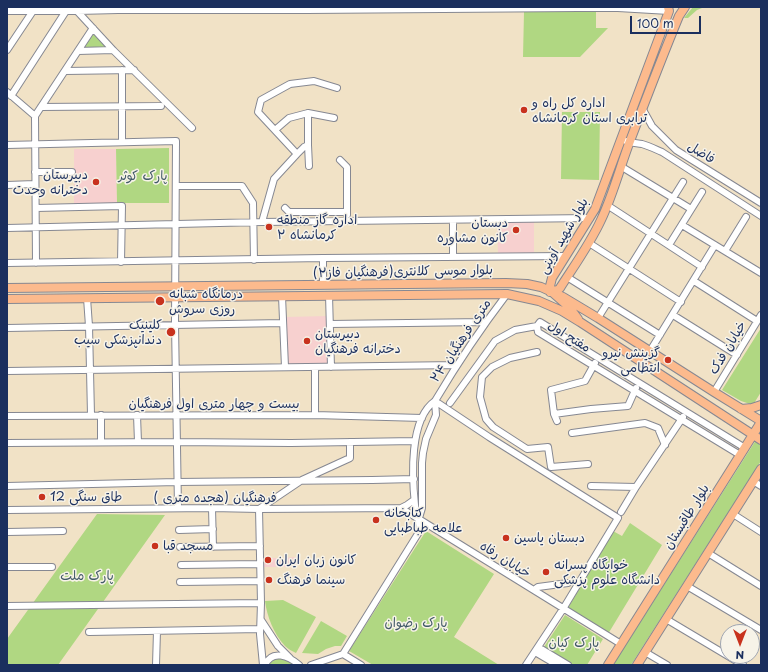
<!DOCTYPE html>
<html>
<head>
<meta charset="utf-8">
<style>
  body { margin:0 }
  #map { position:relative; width:768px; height:672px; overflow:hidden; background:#f1e2c6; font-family:"Playpen Sans",sans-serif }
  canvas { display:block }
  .frame { position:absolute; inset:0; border:8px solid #1b2f5e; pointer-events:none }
  .north { position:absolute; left:720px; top:624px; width:40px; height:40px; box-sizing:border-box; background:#f7f3e8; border:1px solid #9fa5b1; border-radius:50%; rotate:180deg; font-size:11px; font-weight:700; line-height:16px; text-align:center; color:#1b2f5e }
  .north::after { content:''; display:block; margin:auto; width:14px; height:18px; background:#c8321e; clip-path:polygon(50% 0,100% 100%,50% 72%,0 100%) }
  .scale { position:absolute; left:630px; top:16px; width:71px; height:18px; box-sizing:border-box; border:2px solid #1b2f5e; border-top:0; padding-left:5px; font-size:12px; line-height:14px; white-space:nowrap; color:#1b2f5e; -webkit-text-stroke:3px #f7f3e8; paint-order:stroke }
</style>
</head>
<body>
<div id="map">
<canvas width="768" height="672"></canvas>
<div class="frame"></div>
<div class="north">N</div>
<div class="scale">100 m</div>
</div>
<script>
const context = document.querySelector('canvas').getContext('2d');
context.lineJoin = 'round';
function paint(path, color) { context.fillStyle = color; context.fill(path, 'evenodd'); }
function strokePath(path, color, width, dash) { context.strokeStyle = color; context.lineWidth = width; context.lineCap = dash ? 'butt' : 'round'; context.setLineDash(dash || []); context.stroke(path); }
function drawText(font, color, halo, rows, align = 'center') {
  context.font = font + ' "Playpen Sans","Playpen Sans Arabic",sans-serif'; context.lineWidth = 3; context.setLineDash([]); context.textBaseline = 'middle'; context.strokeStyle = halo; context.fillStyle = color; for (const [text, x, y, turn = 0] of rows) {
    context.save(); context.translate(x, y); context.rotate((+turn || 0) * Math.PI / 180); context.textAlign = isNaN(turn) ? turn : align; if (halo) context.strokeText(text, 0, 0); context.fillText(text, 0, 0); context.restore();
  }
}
const built = new Path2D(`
  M74,149H116L117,203L74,204Z
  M497,222H534V253H498Z
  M328,316L329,365H286L285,317Z
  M297,557V567H282V566H279V567H263V558H279V562L282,561V558Z`);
const green = new Path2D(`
  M693,7H761V8H702L697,10L688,18H684Z
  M596,10V28H608L580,57H523L524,12Z
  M93,32L109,48L81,49Z
  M562,112H600L599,180L561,179Z
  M169,148V203H117L116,149Z
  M761,328V392L753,405L741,401L722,390Z
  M756,440L761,443V461L631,665H613Z
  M97,514L165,515L58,665H7V639Z
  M630,523L662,545L608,634L568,608L613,531L622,536Z
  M426,531L494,574L454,637L499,665H373L349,651Z
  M283,600L316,617L296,653C292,651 288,649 285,646C274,634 267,617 265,601Z
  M565,615L603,639L587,665H572L544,647Z
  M321,621L347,636L341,646H335L326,649L318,654L302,653Z
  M280,656L297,665H266L267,663Z`);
const minor = new Path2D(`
  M116,7L118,10H306L578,8H618L669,11
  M7,11H77L113,50L192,128
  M77,11L118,10
  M7,50L33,11
  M78,51L113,50
  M122,70V142
  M65,71L134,70
  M7,92L35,116
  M11,96L66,11
  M41,107L161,106
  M642,108L652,126L676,150L761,203
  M275,130L289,118L308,113
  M626,141C631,143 637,143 642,144C649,146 655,149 662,152L761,216
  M7,145L176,141L175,324L178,508
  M308,145L309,166
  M297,154L258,112L261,100L290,84L314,81L337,88
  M340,160L347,167V215
  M622,167L691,209
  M35,172H72
  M7,185L35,184
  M176,186H242L253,203L254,260
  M607,205L702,267
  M36,208L122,206L121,262
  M285,208L289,212H347
  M262,222L274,179L297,154L304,147L308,145V113L334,118
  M682,225L761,273
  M7,228L262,222L590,218
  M589,243L681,302
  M669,245L702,192
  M725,251L746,217
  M453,257V220
  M323,258V285
  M7,263L323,258L566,256
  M36,263L35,116L93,28
  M567,277L660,335
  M694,281L757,321
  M329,295L331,367
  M282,296L285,367
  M87,298L89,326L91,415
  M673,315L737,355
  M598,318L683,182
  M330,324L485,322
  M7,328L283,323
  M650,351L715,245
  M537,352L510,358L492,367L482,377L480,397L486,419L493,427L527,449L548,447L551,467L588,464
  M315,367V415
  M7,371L457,365
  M714,392L761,315
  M435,401L489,437L618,518L563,609L526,665
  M450,403L495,341L515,330L537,326
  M554,414L591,409L628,406L636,388
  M101,415V442
  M137,415L138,442
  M7,416L315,415L422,418
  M557,421L554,414L551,390L585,381L595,363
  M572,433L645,423L658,428L665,445
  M7,443L176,442L291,443L415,441
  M740,455L538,332L537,326L540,322L745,448
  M753,481L761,486
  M7,486L177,482L372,480L414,479
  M591,486L636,487L683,417
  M212,508L213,547
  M401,508L407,505L414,500
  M259,509L261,603L260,634L263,665
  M259,509L302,480L350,458V442
  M7,510L212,508L259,509L401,508L621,644
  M621,512L636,487
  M733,514L761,532
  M419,518L422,508V463L423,453L426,439L436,415L435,401
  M179,530L213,529
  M7,532L63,531
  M180,547L260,546
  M708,553L761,586
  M181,565L260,564
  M7,567H52
  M180,582L260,581
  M687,586L761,630
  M534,590L538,587L568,583
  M7,606L261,603
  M666,619L728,656
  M261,620L278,646L290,658
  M89,632L260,629
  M538,647L568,665
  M535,652L557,665
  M645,652L667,665
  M343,654L419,532C421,521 416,516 415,505C412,477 409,419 435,401C457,364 481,328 507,294
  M343,654L361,665
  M728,656L743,665
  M156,665L157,631
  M265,665C272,649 289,656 299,665
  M311,665L343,654`);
const major = new Path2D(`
  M7,288L506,283L527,284L541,287L563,297L598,318L714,392L761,421
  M550,292L558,290L560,288C574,266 590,244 601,220C613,195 620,167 630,141C646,99 662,57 679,16L685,7
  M7,299L507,294L539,301L562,311L580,322L761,440
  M578,319L569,307L552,292L550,286L552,278L595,209L669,11L668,7
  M741,409L752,408L761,405
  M608,665L761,422
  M637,665L761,469`);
const markers = [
  [524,110,4,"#c8321e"],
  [96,182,4,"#c8321e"],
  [269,227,4,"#c8321e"],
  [516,230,4,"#c8321e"],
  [160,301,5,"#c8321e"],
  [171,332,5,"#c8321e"],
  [307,341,4,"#c8321e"],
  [668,360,4,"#c8321e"],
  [42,497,4,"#c8321e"],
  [376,520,4,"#c8321e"],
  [506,538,4,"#c8321e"],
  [155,546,4,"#c8321e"],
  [268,560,4,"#c8321e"],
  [546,572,4,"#c8321e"],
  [269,580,4,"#c8321e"]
];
const poiNames = [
  ["اداره کل راه و",532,103],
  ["ترابری استان کرمانشاه",532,118],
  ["دبیرستان",88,175,"right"],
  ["دخترانه وحدت",88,190,"right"],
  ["اداره گاز منطقه",277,220],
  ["۲ کرمانشاه",277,235],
  ["دبستان",508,223,"right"],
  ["کانون مشاوره",508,238,"right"],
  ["درمانگاه شبانه",169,294],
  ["روزی سروش",169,309],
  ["کلینیک",162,325,"right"],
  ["دندانپزشکی سیب",162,340,"right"],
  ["دبیرستان",315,334],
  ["دخترانه فرهنگیان",315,349],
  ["گزینش نیرو",660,353,"right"],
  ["انتظامی",660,368,"right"],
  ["طاق سنگی 12",50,497],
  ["کتابخانه",384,513],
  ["علامه طباطبایی",384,528],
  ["دبستان یاسین",514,538],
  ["مسجد قبا",163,546],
  ["کانون زبان ایران",276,560],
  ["خوابگاه پسرانه",554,565],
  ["دانشگاه علوم پزشکی",554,580],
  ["سینما فرهنگ",277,580]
];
const streetNames = [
  ["فاضل",701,153,32],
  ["بلوار شهید آوینی",564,236,-60],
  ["بلوار موسی کلانتری(فرهنگیان فاز۲)",403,272,-1],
  ["مفتح اول",569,337,32],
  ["۲۴ متری فرهنگیان",461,341,-56],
  ["خیابان فدک",728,348,-59],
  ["بیست و چهار متری اول فرهنگیان",214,404],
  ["فرهنگیان (هجده متری )",215,498],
  ["بلوار طاقبستان",687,517,-58],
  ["خیابان رفاه",505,560,32]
];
const parkNames = [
  ["پارک کوثر",143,176],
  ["پارک ملت",87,576],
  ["پارک رضوان",416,623],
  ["پارک کیان",574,643]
];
paint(built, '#f7d0cf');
paint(green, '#b0d782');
strokePath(minor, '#868892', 8);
strokePath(major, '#868892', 10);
strokePath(minor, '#fff', 6);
strokePath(major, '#fcba8d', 8);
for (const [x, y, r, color] of markers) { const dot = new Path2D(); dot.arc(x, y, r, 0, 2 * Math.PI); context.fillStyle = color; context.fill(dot); strokePath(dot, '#f7f3e8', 1.5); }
drawText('13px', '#1b2f5e', '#f7f3e8', poiNames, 'left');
drawText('13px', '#1b2f5e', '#f7f3e8', streetNames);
drawText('13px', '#405967', '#f7f3e8', parkNames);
</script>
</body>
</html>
